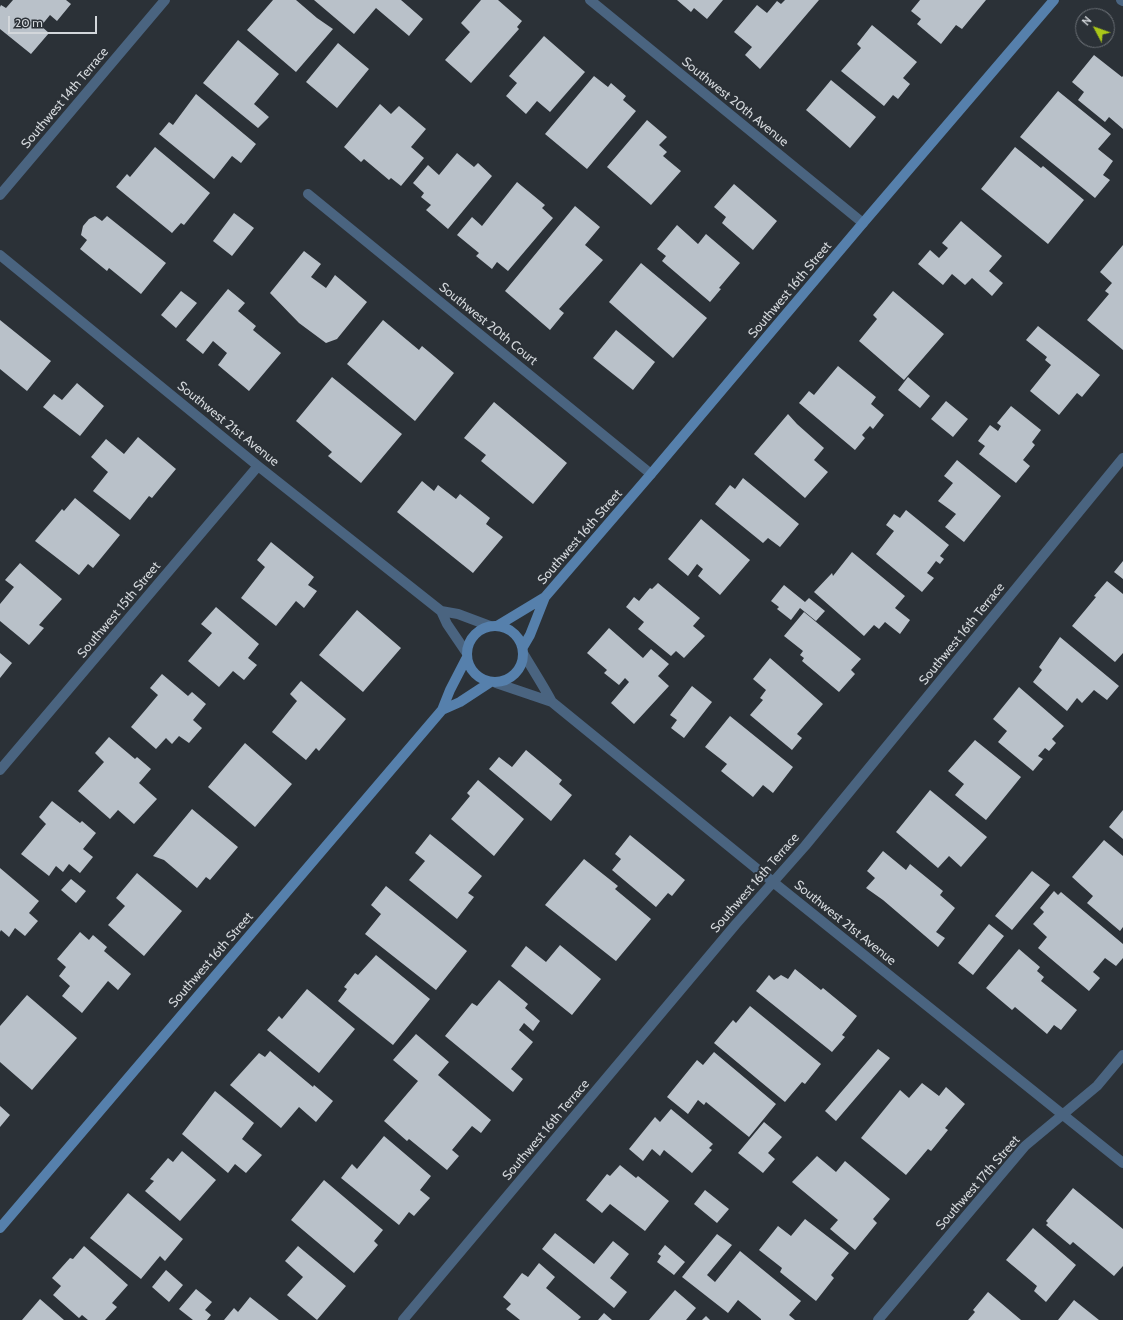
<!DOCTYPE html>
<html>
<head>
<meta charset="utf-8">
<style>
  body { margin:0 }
  #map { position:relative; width:1123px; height:1320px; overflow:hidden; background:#2b3137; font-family:Cabin,sans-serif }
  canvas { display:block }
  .north { position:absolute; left:1075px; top:8px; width:40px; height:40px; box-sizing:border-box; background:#2b3137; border:1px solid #6e7379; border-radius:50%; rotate:311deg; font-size:11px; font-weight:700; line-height:16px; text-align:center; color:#d3d7db }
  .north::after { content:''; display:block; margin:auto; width:14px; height:18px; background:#aac718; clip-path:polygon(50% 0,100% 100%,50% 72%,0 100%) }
  .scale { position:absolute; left:8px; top:16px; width:89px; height:18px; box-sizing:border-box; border:2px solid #d3d7db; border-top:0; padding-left:5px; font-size:12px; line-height:14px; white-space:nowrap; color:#d3d7db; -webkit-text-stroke:3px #2b3137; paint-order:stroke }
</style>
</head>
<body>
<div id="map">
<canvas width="1123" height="1320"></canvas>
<div class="north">N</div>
<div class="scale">20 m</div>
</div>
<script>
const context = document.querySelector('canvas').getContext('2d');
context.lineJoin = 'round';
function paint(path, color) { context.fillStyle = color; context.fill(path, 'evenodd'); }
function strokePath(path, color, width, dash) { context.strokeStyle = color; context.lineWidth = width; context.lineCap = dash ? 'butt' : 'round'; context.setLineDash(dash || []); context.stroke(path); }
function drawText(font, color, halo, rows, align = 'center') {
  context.font = font + ' Cabin,sans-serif'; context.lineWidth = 4; context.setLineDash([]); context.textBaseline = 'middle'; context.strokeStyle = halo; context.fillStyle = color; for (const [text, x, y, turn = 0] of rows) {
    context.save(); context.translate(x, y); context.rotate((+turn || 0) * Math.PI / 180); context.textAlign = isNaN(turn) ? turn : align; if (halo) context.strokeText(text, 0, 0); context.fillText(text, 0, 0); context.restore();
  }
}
const building = new Path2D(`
  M13,0H66L71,4L57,21L50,15L41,26L49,33L31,54L0,29V7L1,5L6,8Z
  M273,0H296L317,18L333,29L296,72L247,30Z
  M314,0H401L423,19L409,36L376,8L354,34Z
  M481,0H498L522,21L517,27L519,29L471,83L445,60L470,32L461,23Z
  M677,0H723L707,19L694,8L691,12Z
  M785,0H819L760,69L745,55L752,47L734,32L757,5L767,13L777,1L781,4Z
  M920,0H986L962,29L956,25L941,44L917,24L921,19L911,11Z
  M872,25L917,62L903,78L910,84L898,99L893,95L884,106L841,71L861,48L857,44Z
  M544,36L585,72L550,112L537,101L526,114L506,96L517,83L509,76Z
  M238,40L279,74L254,104L269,117L258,128L203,83Z
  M338,43L369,69L337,108L306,82Z
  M1094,55L1122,77L1123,76V129L1109,117L1105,122L1078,100L1084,92L1072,82Z
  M594,76L608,87L611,83L626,96L623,100L636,111L587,169L545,134Z
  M831,80L876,117L850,148L806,110Z
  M1058,91L1111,134L1098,149L1113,161L1103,175L1110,180L1095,198L1020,137Z
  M196,94L256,144L241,163L232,156L214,179L159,134L169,122L173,125Z
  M380,104L391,114L399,106L426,129L411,147L424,158L401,186L391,178L389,180L364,159L361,162L344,147Z
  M647,120L667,137L659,145L667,152L663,156L681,171L651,205L607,167Z
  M155,147L210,193L184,225L181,223L172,233L116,187L127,174L130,177Z
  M1015,147L1041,168L1043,166L1084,200L1048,244L981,189Z
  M457,153L474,167L478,163L492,176L448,229L426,210L431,205L421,197L424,193L413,183L428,165L439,175Z
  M517,182L545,205L542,208L553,218L508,271L497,262L492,269L476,256L479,253L457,235L472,217L482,226Z
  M734,184L777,221L753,250L722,223L726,217L714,207Z
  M575,206L600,227L585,245L603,260L559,309L564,313L550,330L505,291Z
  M234,213L254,228L232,256L213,241Z
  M95,216L102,221L107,216L166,263L141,294L109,268L107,271L80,249L87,240L81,235L83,226L89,219Z
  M961,221L1002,256L989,271L1003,283L992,296L972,278L965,285L952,274L943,285L918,264L930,250L939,258L948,248L942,243Z
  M677,225L698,244L706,234L740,263L719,288L721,289L710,302L662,261L666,256L657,249Z
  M1123,245V350L1087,320L1109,294L1105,291L1112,283L1100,272Z
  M304,251L321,264L311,277L326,288L335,275L367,302L337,339L326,343L299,323L270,293Z
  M641,263L707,318L673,358L609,302Z
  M228,289L245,303L238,311L256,326L253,330L281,353L249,391L218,365L227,353L213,341L203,354L186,340Z
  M181,291L197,303L176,328L161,315Z
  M893,291L944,334L904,380L859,341L877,319L873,315Z
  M0,320L51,361L27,391L0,369Z
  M383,320L419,350L422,346L454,373L415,421L347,364Z
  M1038,326L1100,375L1082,397L1077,393L1059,415L1030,391L1051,365L1045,360L1047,357L1026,340Z
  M616,330L655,362L633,390L593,358Z
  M838,366L876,397L871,404L884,415L873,429L870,426L862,435L865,438L855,450L799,403L809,391L814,395Z
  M332,377L402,434L361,483L328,456L332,452L296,421Z
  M908,377L930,396L920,408L898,390Z
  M77,383L104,406L80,436L43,407L54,394L62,400Z
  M946,401L968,419L953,437L931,419Z
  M494,402L567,463L533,504L481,461L486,455L464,438Z
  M1011,406L1041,430L1032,442L1035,445L1023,460L1030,466L1016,483L979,454L985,446L978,441L990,425L998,431L1001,426L997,423Z
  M788,414L797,424L824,448L814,460L828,472L805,498L754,454Z
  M138,437L176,469L152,498L149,496L130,520L93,491L108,472L91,457L106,439L124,454Z
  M957,460L1001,496L964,542L945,527L956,514L938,501L953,483L944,476Z
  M743,478L799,524L780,547L768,538L763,543L715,504L730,485L735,489Z
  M422,481L434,491L438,485L456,499L460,494L490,518L486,524L503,537L473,573L397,512Z
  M75,498L120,535L93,568L88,564L79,575L35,541L62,509L64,511Z
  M906,510L949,545L940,556L944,559L940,564L936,561L927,573L934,578L922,592L876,554L894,531L886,525L894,514L900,518Z
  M701,519L750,560L720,595L698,576L703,569L697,564L688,576L668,559Z
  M271,542L314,577L308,585L317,591L304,608L296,601L276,626L241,598L265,567L257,560Z
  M852,552L905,596L895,608L910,620L900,634L885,622L879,629L874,625L864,636L814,592L832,573L833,576Z
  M1123,561V579L1114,572Z
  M20,563L62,599L39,625L44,628L29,645L0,621V604L14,587L5,580Z
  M1107,581L1123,594V653L1115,662L1072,626L1096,597L1094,596Z
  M658,583L700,618L693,626L705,636L684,658L676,651L671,656L638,629L644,622L626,607L634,597L639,601L650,588L652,589Z
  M784,585L805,602L809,598L825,611L816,621L800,608L791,620L777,609L779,607L771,601Z
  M216,607L259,644L248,658L257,665L244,680L233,671L219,687L188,661L212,633L201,624Z
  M357,610L401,648L363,692L319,655Z
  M804,612L861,659L851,670L855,674L839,692L802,661L804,658L800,655L803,651L784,636Z
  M609,628L643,658L651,649L669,664L658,676L669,686L634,724L611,703L629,682L625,678L619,685L604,673L607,670L587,653Z
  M1060,637L1119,686L1107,700L1094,690L1082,703L1077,698L1067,711L1033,682L1042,670L1039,667Z
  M0,653L12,663L0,678Z
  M770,658L823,704L797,734L802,738L792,750L750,715L763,700L760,698L766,690L753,679Z
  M162,674L188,696L192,692L206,704L193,720L202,728L189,743L179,736L172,744L166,738L156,749L131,727L158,695L150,688Z
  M301,681L346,719L319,751L316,748L306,760L272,732L297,701L290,694Z
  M692,686L712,702L684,738L671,728L677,720L670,715Z
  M1019,687L1064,726L1052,739L1056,743L1049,751L1045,748L1038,756L1043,759L1033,771L998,742L1007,731L993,719Z
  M730,716L793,767L773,793L763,785L753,797L721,771L727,764L705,747Z
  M109,737L135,759L137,757L151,769L139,783L157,799L134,824L118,810L110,819L78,791L104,762L95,753Z
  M975,740L1021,777L986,820L955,795L964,784L948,771Z
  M245,743L292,784L255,827L208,787Z
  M526,750L562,780L559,784L572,795L551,821L489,769L499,757L512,767Z
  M478,780L524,819L494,856L451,819L470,796L467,793Z
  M930,790L987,837L961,867L949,856L938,868L896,832Z
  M52,801L80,823L82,821L96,833L83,849L93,857L80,873L69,864L63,872L56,866L49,876L21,854L46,824L39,817Z
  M192,809L238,847L210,880L206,877L197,888L164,860L153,856Z
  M1123,810V839L1109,827Z
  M430,834L482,876L468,893L474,897L457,919L409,880L425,861L415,853Z
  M630,835L685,880L672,896L668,893L656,907L612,870L621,859L615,854Z
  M1104,840L1123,856V927L1120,931L1087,903L1093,896L1072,877Z
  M883,851L906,870L910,864L943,891L940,895L955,908L936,932L945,938L938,947L883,900L866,888L875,878L867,871Z
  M584,859L618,886L615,889L651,919L616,961L545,905Z
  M0,868L39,901L29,913L38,921L25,936L15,928L9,937L1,930L0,932Z
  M1032,871L1050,885L1012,930L995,916Z
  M137,873L182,911L144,956L108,925L125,906L116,898Z
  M71,879L86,891L76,903L61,890Z
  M386,886L467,951L436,990L365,934L381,914L371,905Z
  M1054,891L1058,895L1061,892L1123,944V958L1116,966L1105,958L1093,972L1100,978L1089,991L1038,948L1047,937L1033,924L1044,912L1040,908Z
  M989,924L1004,936L973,975L958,963Z
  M80,932L89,940L93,935L107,947L104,951L131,974L118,990L108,981L82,1013L62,996L70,986L59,976L66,967L57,959Z
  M560,945L601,979L572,1015L511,966L526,946L546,962Z
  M1019,949L1040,967L1037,971L1044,977L1041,981L1077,1010L1061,1030L1054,1025L1047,1034L1015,1007L1012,1010L986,988Z
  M376,955L430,999L393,1045L338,1001L347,989L344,987L355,973L358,975Z
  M795,969L821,990L823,988L857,1016L842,1035L845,1037L832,1052L756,991L769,975L774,980L781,975L788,979Z
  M499,980L528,1004L525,1008L540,1021L533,1031L524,1023L519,1030L533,1042L511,1069L523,1079L513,1092L445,1036L472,1003L477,1006Z
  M307,989L355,1029L319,1073L267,1030L279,1016L282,1019Z
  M27,995L77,1038L32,1090L0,1062V1026Z
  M750,1006L821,1064L805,1084L802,1082L785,1102L714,1043L733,1020L736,1023Z
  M416,1034L449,1062L438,1075L491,1120L481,1133L472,1126L452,1150L459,1156L447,1170L409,1139L407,1141L384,1121L418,1081L393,1060Z
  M878,1049L890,1058L836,1121L825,1111Z
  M270,1051L313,1087L314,1085L333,1101L316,1122L299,1107L281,1128L230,1085L259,1053L265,1057Z
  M714,1052L776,1104L749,1137L706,1102L704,1105L698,1100L688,1114L667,1097L697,1060L703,1065Z
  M922,1083L939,1096L946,1087L965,1104L945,1128L948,1130L931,1151L928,1149L906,1175L861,1138L900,1090L909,1098Z
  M215,1091L254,1123L242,1139L262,1155L246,1173L235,1164L228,1173L182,1134Z
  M0,1106L10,1115L0,1127Z
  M671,1109L713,1144L709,1148L712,1150L692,1173L664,1150L660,1156L652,1149L643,1161L629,1149L655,1117L660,1122Z
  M764,1122L782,1137L768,1153L775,1159L763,1173L738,1153Z
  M384,1136L431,1176L420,1190L430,1198L414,1216L409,1212L399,1225L341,1178L352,1164L357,1169Z
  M182,1151L216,1180L180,1221L145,1191L154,1181L150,1179L168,1158L173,1162Z
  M817,1156L836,1172L845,1161L890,1199L873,1219L877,1223L855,1250L830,1229L838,1220L792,1182Z
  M620,1165L636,1178L638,1176L669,1201L645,1231L610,1204L602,1213L586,1200L607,1174L610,1176Z
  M324,1180L383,1230L374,1241L378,1245L354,1273L291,1220Z
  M1073,1188L1123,1229V1266L1114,1276L1073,1242L1070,1245L1046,1225L1048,1223L1046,1221Z
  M705,1190L729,1209L717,1223L694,1204Z
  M128,1193L183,1239L165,1261L160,1256L141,1279L90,1238Z
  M805,1219L849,1253L831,1275L834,1278L816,1301L780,1272L782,1268L759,1250L778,1226L791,1236Z
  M1033,1228L1076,1265L1046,1302L1034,1291L1037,1286L1006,1260Z
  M555,1233L594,1264L613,1241L629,1254L610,1278L627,1292L614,1308L542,1249Z
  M717,1234L732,1245L707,1275L715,1282L740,1251L801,1301L789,1315L795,1320H761V1319L738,1300L728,1313L682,1277Z
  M665,1245L685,1262L674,1275L657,1262L661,1256L658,1254Z
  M84,1246L128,1285L112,1303L117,1307L105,1320H88L82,1315L79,1318L53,1295L61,1286L52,1278L70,1258L73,1259Z
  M298,1246L346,1286L317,1320L287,1295L303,1277L285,1261Z
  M539,1263L555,1277L546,1288L581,1317L578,1320H520L506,1309L511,1304L503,1297L522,1273L528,1277Z
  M166,1270L183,1285L169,1302L152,1287Z
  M196,1289L212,1302L205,1310L211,1315L207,1320H193L179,1309Z
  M675,1290L696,1308L686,1320H649Z
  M988,1292L1021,1320H968L975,1312L973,1310Z
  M250,1297L279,1320H224L234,1308L238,1312Z
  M40,1299L64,1320H22Z
  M1074,1300L1099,1320H1058Z
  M604,1313L612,1320H598Z
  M706,1316L710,1320H702Z`);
const street = new Path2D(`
  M590,0L863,223
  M1121,0L1123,1
  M308,194L651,474
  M0,195L165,0
  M0,255L258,466L441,611L458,614L490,626
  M441,611L447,624L466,652
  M523,653C533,670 543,685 552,702
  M496,683L552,702L773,882L1123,1163
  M0,770L258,466
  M403,1320L736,924L805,846L1123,458
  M878,1320L1025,1146L1097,1086L1123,1055`);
const secondary = new Path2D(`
  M467 654a28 28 0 1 1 56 0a28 28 0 1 1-56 0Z
  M497,626L545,597L651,474L863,223L1054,0
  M523,647L530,635L545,597
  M442,710L460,702L489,683
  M0,1228L442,710L450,690L466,659`);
const streetNames = [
  ["Southwest 14th Terrace",65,98,-50],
  ["Southwest 20th Avenue",735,102,39],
  ["Southwest 16th Street",790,290,-50],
  ["Southwest 20th Court",488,324,39],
  ["Southwest 21st Avenue",228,424,39],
  ["Southwest 16th Street",580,537,-49],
  ["Southwest 15th Street",119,610,-50],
  ["Southwest 16th Terrace",962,634,-51],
  ["Southwest 16th Terrace",755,883,-49],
  ["Southwest 21st Avenue",845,923,39],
  ["Southwest 16th Street",211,960,-49],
  ["Southwest 16th Terrace",546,1130,-50],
  ["Southwest 17th Street",978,1183,-49]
];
paint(building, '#b9c1c9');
strokePath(street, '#4a6480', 10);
strokePath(secondary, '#5680ac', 10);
drawText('13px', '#d3d7db', '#2b3137', streetNames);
</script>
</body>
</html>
